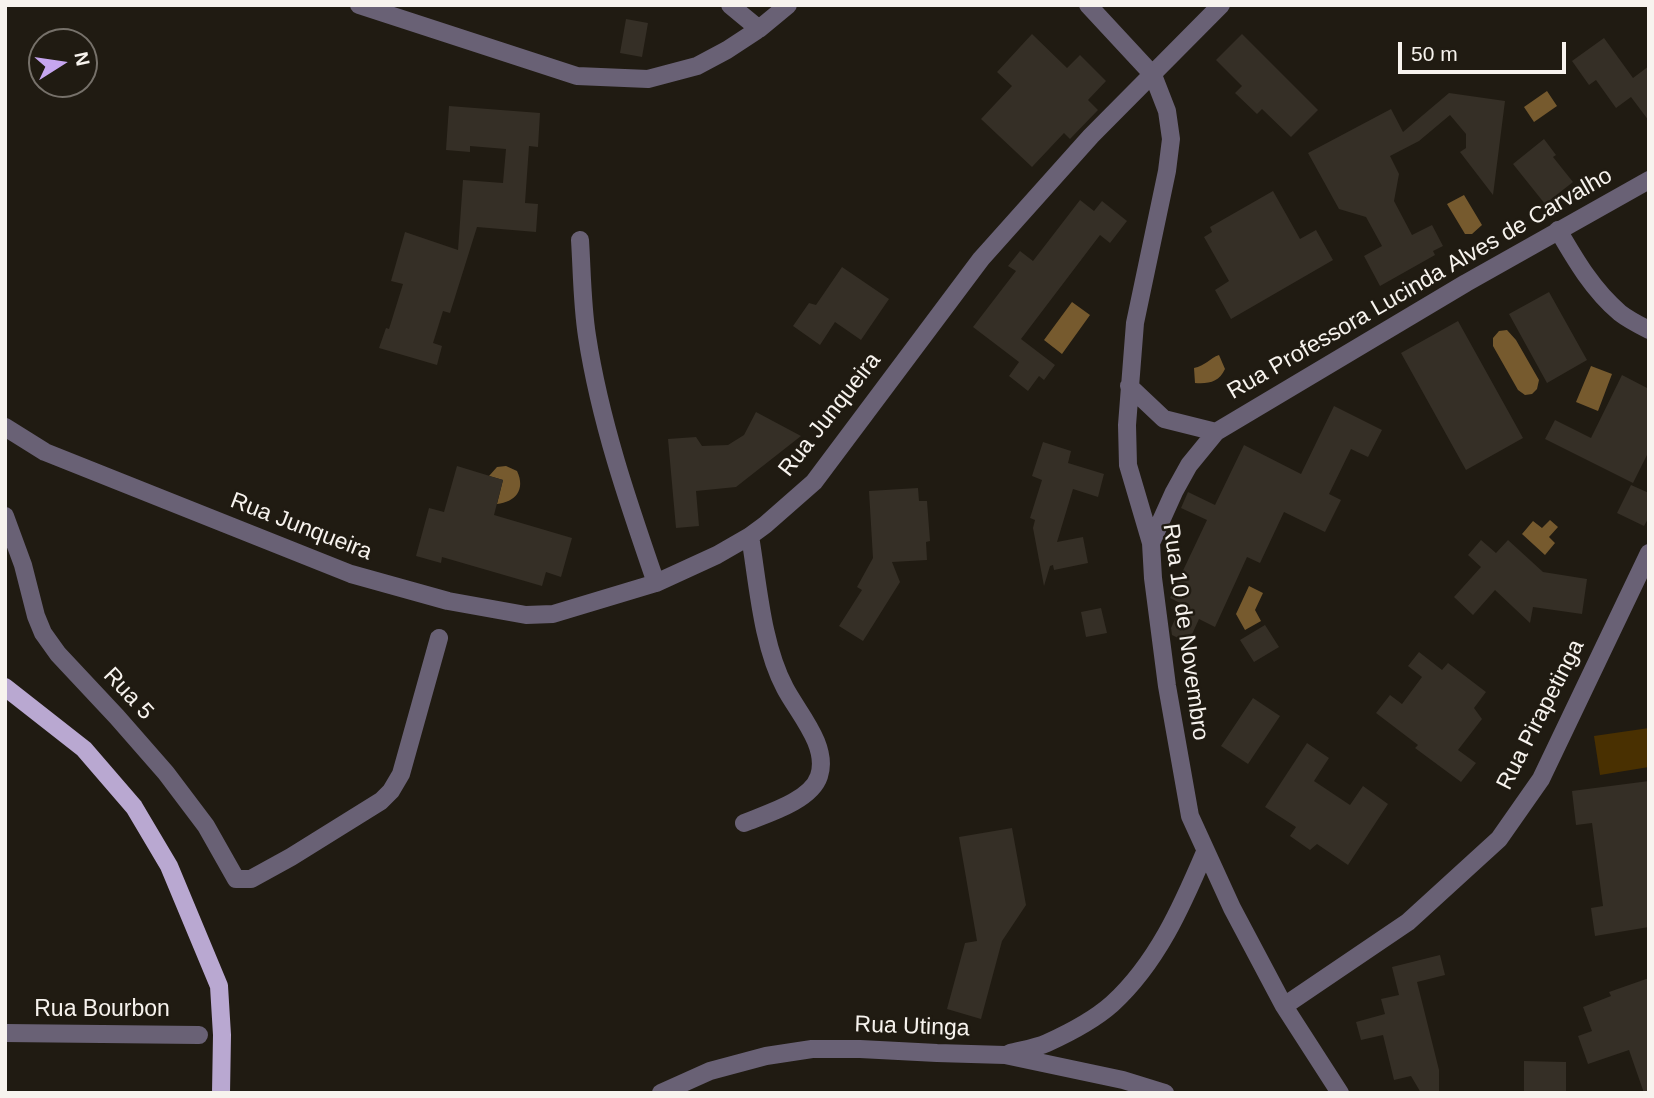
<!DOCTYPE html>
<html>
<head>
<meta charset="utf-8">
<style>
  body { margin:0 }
  #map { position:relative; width:1654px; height:1098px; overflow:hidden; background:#201b12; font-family:Arial,sans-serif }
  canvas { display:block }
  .frame { position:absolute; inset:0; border:7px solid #f7f3ee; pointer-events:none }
  .north { position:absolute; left:28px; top:28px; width:70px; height:70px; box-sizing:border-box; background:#201b12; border:2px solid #76716a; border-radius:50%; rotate:78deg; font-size:19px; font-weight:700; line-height:28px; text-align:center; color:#f7f3ee }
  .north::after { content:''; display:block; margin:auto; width:24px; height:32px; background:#c6a6f0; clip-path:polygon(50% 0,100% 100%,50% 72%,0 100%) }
  .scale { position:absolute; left:1398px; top:42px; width:168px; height:32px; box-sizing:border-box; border:4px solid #f7f3ee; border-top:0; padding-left:9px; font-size:21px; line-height:24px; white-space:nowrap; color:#f7f3ee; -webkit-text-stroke:5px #201b12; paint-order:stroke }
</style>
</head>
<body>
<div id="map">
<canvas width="1654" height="1098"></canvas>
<div class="frame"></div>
<div class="north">N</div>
<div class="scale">50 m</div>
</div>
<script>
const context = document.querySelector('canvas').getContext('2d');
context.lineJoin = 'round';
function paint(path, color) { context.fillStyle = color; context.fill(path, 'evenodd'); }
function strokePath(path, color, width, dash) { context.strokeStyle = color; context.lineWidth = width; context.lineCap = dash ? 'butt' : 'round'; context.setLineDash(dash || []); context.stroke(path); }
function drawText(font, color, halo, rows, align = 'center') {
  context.font = font + ' Arial,sans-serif'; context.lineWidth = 5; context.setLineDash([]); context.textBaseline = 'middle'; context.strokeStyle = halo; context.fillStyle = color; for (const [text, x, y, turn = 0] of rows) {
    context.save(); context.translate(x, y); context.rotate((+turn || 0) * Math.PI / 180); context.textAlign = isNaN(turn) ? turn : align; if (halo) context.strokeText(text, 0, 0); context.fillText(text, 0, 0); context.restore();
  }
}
const green = new Path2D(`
  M1649,728V767L1600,775L1594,736Z`);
const water = new Path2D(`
  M1547,91L1557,106L1534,122L1524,107Z
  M1464,195L1482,225L1472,234H1465L1447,204Z
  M1072,302L1090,315L1062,354L1044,340Z
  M1507,330L1516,340L1539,380L1537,389L1532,394L1525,395L1518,390L1493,346V338L1499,331Z
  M1219,355L1225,369C1219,382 1209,384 1195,383L1194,368C1205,366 1210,358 1219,355Z
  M1591,366L1612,374L1598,411L1576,402Z
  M506,466L517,471C526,490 515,502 497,504L503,480L489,476L497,467Z
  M1550,520L1558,527L1549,537L1555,543L1545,555L1522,534L1533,521L1542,528Z
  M1249,586L1263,593L1255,610L1261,621L1245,630L1236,614Z`);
const building = new Path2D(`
  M626,19L648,23L642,57L620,53Z
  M1032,34L1067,68L1080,55L1106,81L1088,100L1098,110L1070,139L1064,133L1032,167L981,119L1012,86L997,72Z
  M1242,34L1318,110L1291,137L1262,109L1257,114L1235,93L1242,86L1216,60Z
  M1604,38L1633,78L1649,66V121L1631,97L1616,108L1596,80L1589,85L1572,61Z
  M1449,93L1505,101L1493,195L1460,152L1466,148V134L1450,115L1419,141L1390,156L1399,174L1394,201L1412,235L1432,225L1443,246L1433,251L1435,255L1380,286L1364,256L1382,246L1366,217L1339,209L1308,153L1391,109L1403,132Z
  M449,106L540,113L538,147L529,146L525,203L538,204L536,232L477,227L450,313L443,311L433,343L442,346L437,365L379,348L386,328L389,329L403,284L391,281L405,232L458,250L463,180L503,183L506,149L470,146V152L446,150Z
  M1544,139L1556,155L1553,157L1573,182L1545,204L1513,164Z
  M1273,191L1300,239L1316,230L1333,260L1231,319L1215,290L1229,281L1204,237L1212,232L1210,227Z
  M1080,200L1094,211L1102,201L1127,221L1110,243L1100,235L1021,339L1055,365L1044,380L1039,376L1028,391L1009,376L1019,362L973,327L1016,271L1008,266L1020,251L1033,261Z
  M842,267L889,299L861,340L835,322L820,345L793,326L809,303L816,305Z
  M1549,292L1587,360L1547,383L1509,314Z
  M1458,321L1523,438L1466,470L1401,353Z
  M1622,375L1649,389V451L1633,483L1545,439L1555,420L1591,438Z
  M1334,406L1382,430L1368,457L1351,449L1329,494L1341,500L1325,532L1284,512L1260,563L1247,557L1215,627L1199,619L1188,643L1172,635L1171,628L1182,604L1170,598L1207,520L1181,508L1188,492L1215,505L1244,445L1301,474Z
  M756,412L801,436L736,487L696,491L699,526L676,528L668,439L696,437L702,446L728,445L744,435Z
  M1043,442L1071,451L1068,463L1104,474L1098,497L1073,489L1057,542L1083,537L1088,563L1054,570L1053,565L1050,566L1044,586L1033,528L1035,520L1030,518L1042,480L1032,476Z
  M457,466L503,480L494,515L572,538L561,577L546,572L542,586L442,557L441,563L416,556L429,508L444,512Z
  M1631,485L1649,493V517L1644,526L1617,513Z
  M918,488L919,501H927L930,541L926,542L927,560L892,562L900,582L863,641L839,626L862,590L857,587L873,558L869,491Z
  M1481,540L1496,553L1508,540L1543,572L1587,579L1582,614L1533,607L1530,623L1495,590L1473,615L1454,597L1481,567L1468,555Z
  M1101,608L1107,633L1086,637L1081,612Z
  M1265,625L1279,647L1254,662L1240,640Z
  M1419,652L1442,670L1448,663L1486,692L1474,708L1482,719L1458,750L1476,763L1461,782L1415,748L1418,745L1376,713L1390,695L1402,704L1422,677L1408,666Z
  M1253,698L1280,716L1248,764L1221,746Z
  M1307,743L1329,758L1314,781L1350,805L1363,786L1388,804L1348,865L1317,844L1310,850L1290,836L1296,827L1265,807Z
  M1649,781V927L1595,936L1591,908L1603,906L1592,823L1576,825L1572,791Z
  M1012,828L1026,905L1002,941L981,1019L947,1009L965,943L977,941L959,837Z
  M1440,955L1445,975L1417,982L1439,1070V1093H1421L1411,1076L1394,1080L1383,1035L1361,1040L1356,1022L1385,1014L1381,999L1399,995L1392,967Z
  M1649,978V1093H1644L1629,1050L1588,1064L1578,1036L1592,1031L1583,1007L1611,996L1609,992Z
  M1524,1061L1566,1062V1093H1524Z`);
const minor = new Path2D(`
  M359,5L577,76L648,79L697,66L727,50L759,29L788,5
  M730,5L759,29
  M1088,5L1153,75L1167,111L1171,139L1167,171L1135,323L1127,425L1128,465L1151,543L1153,578L1167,686L1190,816L1232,908L1284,1006L1340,1093
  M1558,230C1576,261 1593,290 1620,313C1629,320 1639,325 1649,330
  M580,240C582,271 582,304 587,336C600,421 628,502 656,583
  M1129,386L1164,419L1216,432
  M5,427L45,452L351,574L448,601L526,615L553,614L656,583L717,555L750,536L765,525L814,482L981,259L1091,136L1221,5
  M5,516L23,565L36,616L43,633L58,654L117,717L166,773L206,826L236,879H251L291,857L381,801L391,791L401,774L439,638
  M1151,543L1174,492L1189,465L1216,432L1466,283L1649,180
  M744,823C766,814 811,801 819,776C829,746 798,713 785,688C762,645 758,584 750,536
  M1284,1006L1408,922L1499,839L1541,779L1649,553
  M5,1033L199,1035
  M1010,1053C1022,1050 1036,1048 1047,1043C1069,1033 1094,1020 1112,1004C1157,963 1182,906 1205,852
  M661,1093L710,1071L766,1056L812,1049H860L937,1053L1005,1055L1123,1080L1165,1093`);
const major = new Path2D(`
  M5,687L84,749L134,807L169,866L219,986L222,1035L221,1093`);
const streetNames = [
  ["Rua Professora Lucinda Alves de Carvalho",1420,284,-30],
  ["Rua Junqueira",830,415,-52],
  ["Rua Junqueira",301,527,21],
  ["Rua 10 de Novembro",1185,632,82],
  ["Rua 5",128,694,47],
  ["Rua Pirapetinga",1541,715,-63],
  ["Rua Bourbon",102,1010],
  ["Rua Utinga",912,1027,2]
];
paint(green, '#493001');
paint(water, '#765a2e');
paint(building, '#352f26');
strokePath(minor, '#696175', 18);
strokePath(major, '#b9a8d1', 18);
drawText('23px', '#f7f3ee', '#201b12', streetNames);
</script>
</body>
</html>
